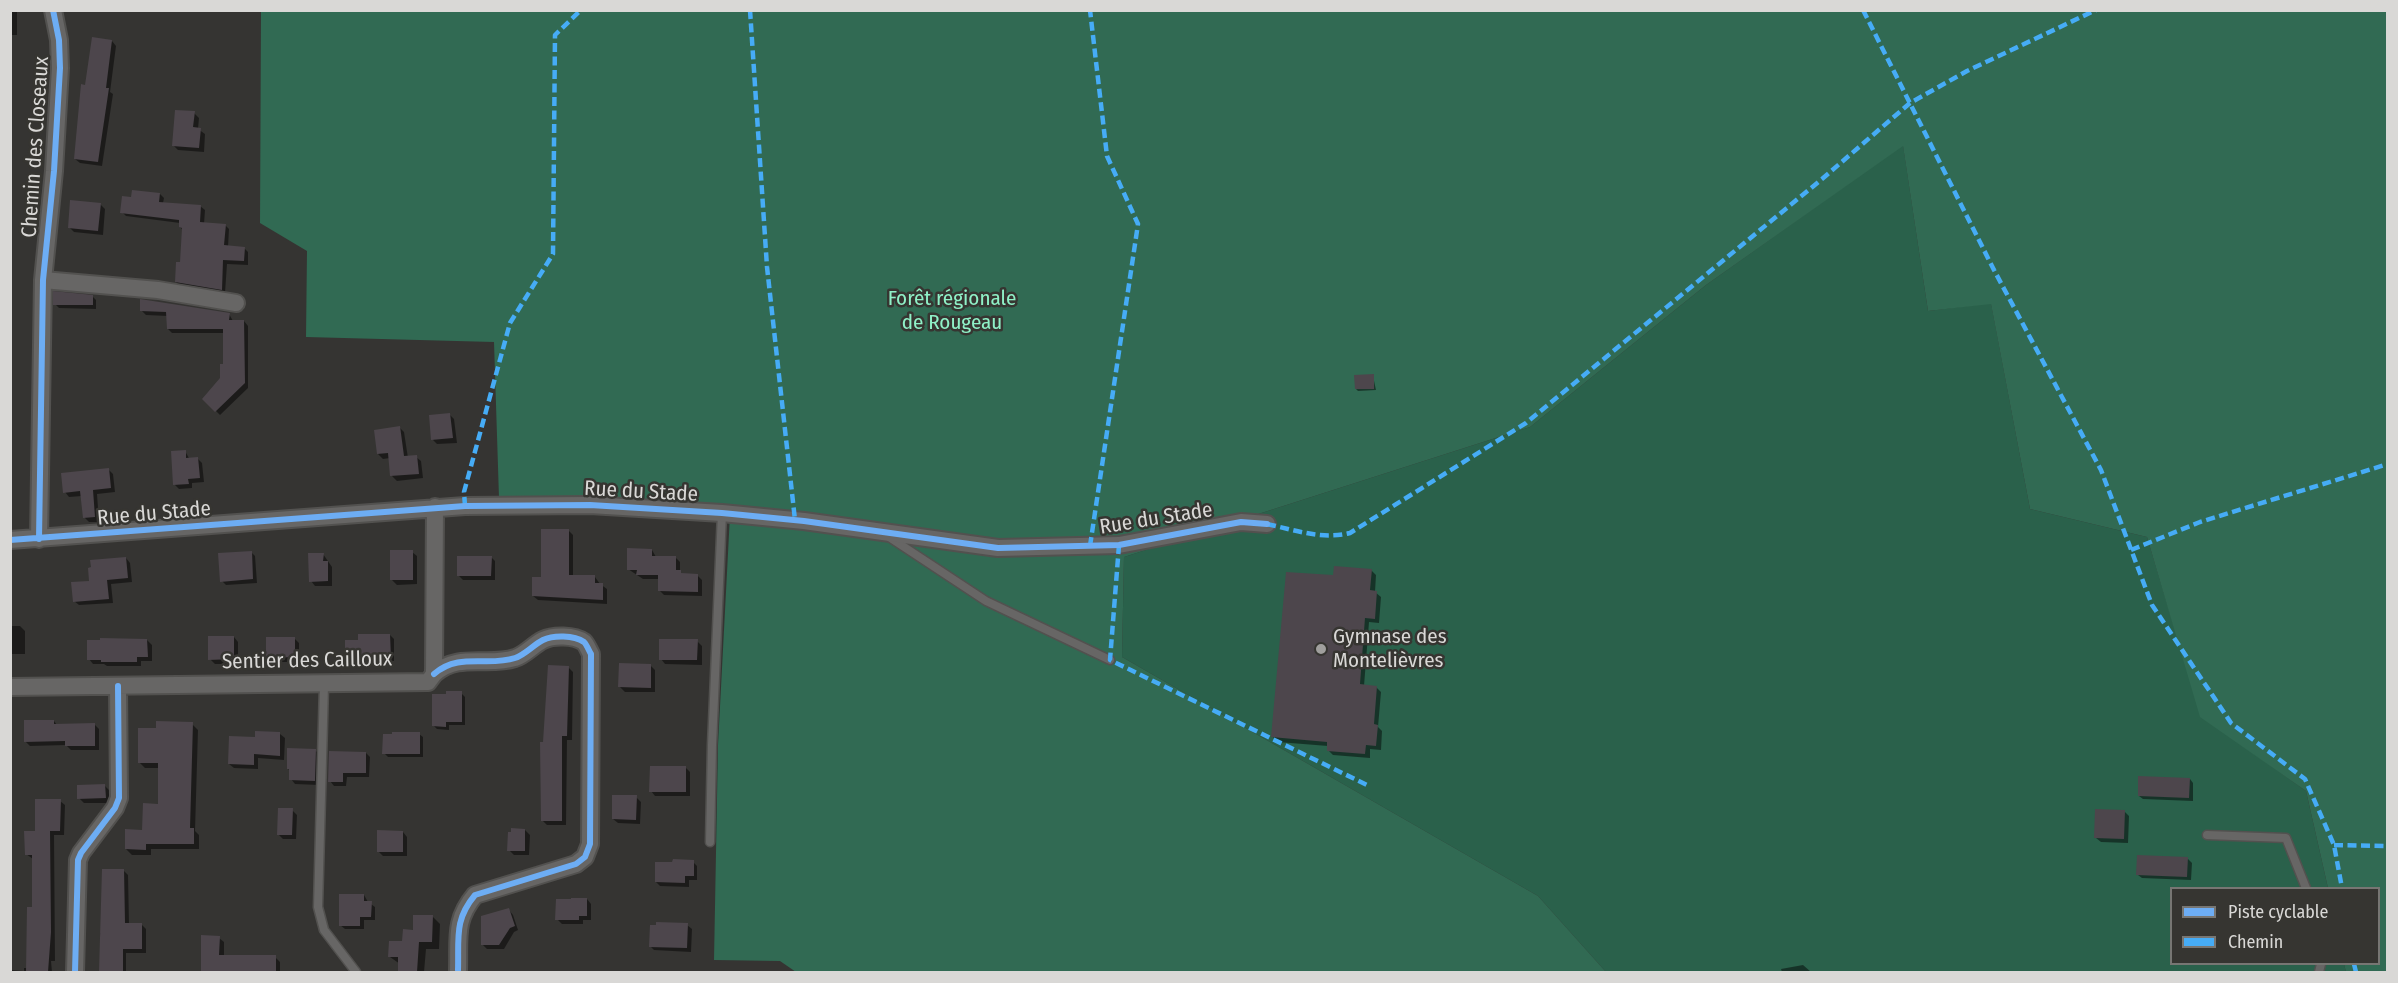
<!DOCTYPE html>
<html>
<head>
<meta charset="utf-8">
<style>
  body { margin:0 }
  #map { position:relative; width:2398px; height:983px; overflow:hidden; background:#353432; font-family:"Fira Sans Condensed",sans-serif }
  canvas { display:block }
  .frame { position:absolute; inset:0; border:12px solid #d9d8d6; pointer-events:none }
  .legend { position:absolute; left:2170px; top:887px; width:210px; height:78px; box-sizing:border-box; background:#363531; border:2px solid #777673; margin:0; padding:8px 10px; list-style:none; font-size:18px; color:#d9d8d6 }
  .legend li { display:flex; align-items:center; gap:12px; height:30px }
  .legend b { width:30px; border:2px solid #777673 }
</style>
</head>
<body>
<div id="map">
<canvas width="2398" height="983"></canvas>
<div class="frame"></div>
<ul class="legend">
<li><b style="height:8px;background:#6dadf4"></b>Piste cyclable</li>
<li><b style="height:8px;background:#46acf6"></b>Chemin</li>
</ul>
</div>
<script>
const context = document.querySelector('canvas').getContext('2d');
context.lineJoin = 'round';
function paint(path, color) { context.fillStyle = color; context.fill(path, 'evenodd'); }
function strokePath(path, color, width, dash) { context.strokeStyle = color; context.lineWidth = width; context.lineCap = dash ? 'butt' : 'round'; context.setLineDash(dash || []); context.stroke(path); }
function drawText(font, color, halo, rows, align = 'center') {
  context.font = font + ' "Fira Sans Condensed",sans-serif'; context.lineWidth = 5; context.setLineDash([]); context.textBaseline = 'middle'; context.strokeStyle = halo; context.fillStyle = color; for (const [text, x, y, turn = 0] of rows) {
    context.save(); context.translate(x, y); context.rotate((+turn || 0) * Math.PI / 180); context.textAlign = isNaN(turn) ? turn : align; if (halo) context.strokeText(text, 0, 0); context.fillText(text, 0, 0); context.restore();
  }
}
const green = new Path2D(`
  M1903,145L1928,311L1991,303L2030,509L2147,537L2201,716L2306,791L2328,888H2172V964H2344L2346,972H1606L1538,896L1122,657L1124,557L1530,427L1706,285Z`);
const forest = new Path2D(`
  M261,11H2387V972H2346L2344,964H2378V888H2328L2306,791L2200,717L2147,537L2030,509L1991,304L1928,311L1903,146L1706,285L1530,427L1124,557L1122,657L1538,896L1606,972H796L780,961L714,960L718,745L730,515L499,498L494,342L306,337L307,251L260,223Z`);
const shadow = new Path2D(`
  M10,10H17V35H10Z
  M112,41L116,46L110,92L113,94L102,166L80,163L75,159L86,86Z
  M194,113L199,118L198,129L205,134L204,152L178,150L173,145Z
  M160,194L164,198L163,203L200,206L205,210L204,224L225,225L229,229L228,247L244,248L248,252V265L227,264L225,293L180,286L176,282L182,264L183,230L180,227V223L126,216L122,212L132,198Z
  M100,204L105,209L103,235L74,232L70,228Z
  M92,296L96,300V309L59,308L55,304Z
  M141,310L229,314L233,321H244L248,326V388L220,415L204,399L221,379L225,366V333H172L168,329V316L146,315Z
  M1373,376L1376,390L1358,391L1356,389Z
  M450,415L454,419L457,443L437,444L433,440Z
  M400,428L404,432L408,458L416,457L421,461L423,478L397,481L392,476L390,458L383,459L378,454Z
  M185,451L190,460L198,459L202,463L204,482L192,483V488L179,489L175,485Z
  M108,469L113,474L115,492L97,494L99,522H89L85,518L82,496L69,497L65,492Z
  M569,531L573,535V577H595L600,584L607,589V604L538,600L533,596Z
  M652,550L656,557L676,558L680,562V572L683,575H697L702,580V596L664,595L660,591V579H643L628,569Z
  M251,552L255,556L257,583L226,585L222,581Z
  M412,552L417,556V584L397,585L392,580Z
  M323,554L332,567V586H315L311,581Z
  M491,557L495,561V580H463L459,576Z
  M126,558L130,563L132,582L111,584L113,603L79,605L74,601L90,582Z
  M1371,570L1376,575L1375,592L1381,597L1379,623L1369,622L1364,686L1376,687L1381,692L1378,727L1382,731L1381,750L1370,749V758L1333,755L1328,750V746L1278,742L1273,737L1334,577Z
  M10,626H20L25,631V654H10Z
  M390,635L394,639V661L351,660L346,656L360,642Z
  M234,637L238,642V664H215L210,659Z
  M294,638L299,643V662H272L267,657Z
  M147,640L152,645V661H141V666H107L104,664H93L89,659Z
  M697,641L702,646V665L665,664L661,659Z
  M650,665L655,670V692H625L620,687Z
  M568,667L573,672L572,740H567L566,825H547L542,820L544,743Z
  M461,693L465,697V725H449V730L437,729L434,726Z
  M54,721L57,725H95L99,729V750H71L66,745L30,746L25,741Z
  M192,724L198,730L195,831L199,835V849H151V855H132L126,849L143,831L159,805V768H145L139,762L158,730Z
  M280,734L285,738L284,760L258,758V769L234,768L229,764L256,739Z
  M419,734L423,737V757H388L384,753Z
  M315,750L320,755L319,785L295,784L291,779V771L288,769Z
  M366,753L370,757L369,777H347L346,786H334L330,781Z
  M686,768L690,772V796H655L651,791Z
  M2190,779L2193,783V801L2143,799L2139,796Z
  M105,786L110,791V803H84L79,798Z
  M636,797L641,802L640,824L618,823L613,819Z
  M60,801L65,805L64,835H54L55,961H51L52,972H10V970L24,971V968H27L34,909L33,859L26,854L36,832Z
  M292,810L297,815L296,839H283L278,834Z
  M2124,811L2129,816L2128,843L2101,842L2096,838Z
  M525,830L530,835L529,855H514L509,850Z
  M403,832L407,837V856H383L378,851Z
  M2188,859L2192,863L2191,880L2142,878L2138,875Z
  M693,862L697,866V880H689V887L660,886L656,882Z
  M124,871L128,875L129,924L142,925L146,929V953H126V972H101L100,933H103Z
  M364,895L368,902L375,907V920H364V929H345L340,925Z
  M587,899L591,904V920H583V924H562L557,919Z
  M509,910L513,915L518,930L514,932L504,949H487L482,944Z
  M432,916L440,924L439,949H426L424,972H401L400,964L390,957L414,931Z
  M687,925L692,929L691,952L654,950L650,946Z
  M203,937L219,938L224,942V956L275,957L280,962V972H202Z
  M1803,965L1811,972H1782L1781,969Z`);
const building = new Path2D(`
  M92,37L112,40L106,88H109L98,162L74,159L81,84L85,85Z
  M175,110L195,111L193,127L201,128L199,148L172,146Z
  M132,190L160,193L159,202L201,205L200,222L226,224L224,245L245,247L244,261L223,260L222,290L175,282L176,262H180L182,228L179,227V220L120,213L122,196L131,197Z
  M70,200L101,203L98,231L68,228Z
  M53,291L93,295V305H53Z
  M140,299L230,313L229,320H244L245,383L215,412L202,399L220,378V364H223V329H167L166,312L140,311Z
  M1374,374V389H1355L1354,375Z
  M450,413L453,438L431,440L429,415Z
  M400,426L404,456L417,455L419,474L390,476L388,453L377,454L374,430Z
  M186,450V458L198,457L200,478L188,479L189,484L173,485L171,451Z
  M109,468L111,488L93,490L95,517L83,518L80,491L63,493L61,473Z
  M541,529H569V575H595V583H603V600L532,596V577H541Z
  M627,548L652,549V556H676V570H681V573L698,574V592L658,591V575H636L637,570H627Z
  M390,550H413V580H390Z
  M252,551L253,579L220,582L218,553Z
  M308,553H324L323,561H328V581L309,582Z
  M457,556H492L491,576H457Z
  M126,557L128,578L107,580L109,599L73,602L71,582L89,581L88,568L91,567L90,560Z
  M1334,566L1372,569L1370,590L1377,591L1375,619L1365,618L1360,684L1377,686L1374,724L1378,725L1376,746L1366,745L1365,754L1327,751V742L1271,737L1286,572L1333,575Z
  M358,634H390L391,658L345,657V640H358Z
  M208,636H234V659L208,660Z
  M266,637H295V657L266,658Z
  M100,638L147,639L148,657H137V662H101V660H87V640H100Z
  M659,639H698L697,660H659Z
  M619,663L651,664V688L618,687Z
  M548,665L569,666L567,736H562V821H541L540,742H543Z
  M446,691H462V722H446V727L432,726V694H446Z
  M24,720H54V724L95,723V746H65V741L24,742Z
  M156,721L193,722L190,828H194V844H146V850L125,849V829L142,830L143,803L158,804V763H138V728H156Z
  M255,731L280,732V756L254,754V765L228,764L229,736L255,737Z
  M392,732H420V754H382L383,734H392Z
  M287,748L316,749L315,781L289,780V769H287Z
  M329,751L366,752V773H343V782H328Z
  M650,766H686V792H649Z
  M2138,776L2190,778L2189,798L2138,796Z
  M105,784L106,798L77,799V785Z
  M612,795H637L636,820L612,819Z
  M35,799H61L60,831H50L51,932L48,972H26L27,907H32V855H25L24,831H35Z
  M278,808H293L292,835H277Z
  M2095,809L2125,810L2124,839L2094,838Z
  M511,828L525,829V851H507L508,832H511Z
  M377,830L403,831V852H377Z
  M2137,855L2188,857L2187,877L2136,875Z
  M673,859L694,860V876H685V883L655,882V862H672Z
  M102,869H124L125,923H142V949H123V972H99Z
  M339,894H364V901H372L371,917H360V926H339Z
  M571,898H587V916H579V920H555L556,899H571Z
  M509,908L515,926L510,928L499,945H481V916Z
  M413,915H433L432,942H419L417,972H398V957H388L389,941H402L403,929L413,930Z
  M656,922L688,923L687,948L649,947L650,925H656Z
  M201,935L220,936L219,955H276V972H201Z`);
const lane = new Path2D(`
  M889,537L986,601L1110,660
  M324,685L318,907L324,930L356,972
  M2207,835L2286,838L2306,888
  M710,842L712,745L722,513
  M2319,972L2321,964`);
const street = new Path2D(`
  M43,280L158,290L236,303
  M39,539L43,280L54,171L60,68L59,40L53,10
  M10,540L465,506L590,505L722,513L804,521L998,548L1119,545L1241,522L1267,524
  M434,674C459,652 488,667 515,658C525,655 533,645 543,640C553,635 574,635 584,642C587,645 589,651 591,654L590,844L585,857L576,864L475,895C454,920 459,938 458,970
  M10,687L428,682L434,674L435,507
  M75,972L78,860L81,853L115,808L119,798L118,686`);
const quiet = new Path2D(`
  M750,10L767,267L795,520
  M1863,10L1994,270L2101,470L2152,605L2231,723L2305,779L2334,845L2342,888
  M465,506L464,492L510,323L553,254L555,35L581,10
  M1267,524C1295,530 1321,540 1350,533L1526,423L1822,179L1910,103L1967,71L2096,10
  M1119,545L1110,660L1367,785
  M1090,546L1138,224L1107,156L1090,10
  M2131,550L2200,522L2388,464
  M2334,845L2388,846
  M2354,964L2356,972`);
const cycleway = new Path2D(`
  M39,539L43,280L54,171L60,68L59,40L53,10
  M10,540L465,506L590,505L722,513L804,521L998,548L1119,545L1241,522L1267,524
  M434,674C459,652 488,667 515,658C525,655 533,645 543,640C553,635 574,635 584,642C587,645 589,651 591,654L590,844L585,857L576,864L475,895C454,920 459,938 458,970
  M75,972L78,860L81,853L115,808L119,798L118,686`);
const markers = [
  [1321,649,6,"#a09f9d"]
];
const streetNames = [
  ["Chemin des Closeaux",36,147,-86],
  ["Rue du Stade",641,492,3],
  ["Rue du Stade",154,514,-5],
  ["Rue du Stade",1156,519,-9],
  ["Sentier des Cailloux",307,661,-1]
];
const parkNames = [
  ["Forêt régionale",952,299],
  ["de Rougeau",952,323]
];
const poiNames = [
  ["Gymnase des",1333,637],
  ["Montelièvres",1333,661]
];
paint(green, '#2a614b');
paint(forest, '#316a53');
paint(shadow, '#0007');
paint(building, '#4d464c');
strokePath(lane, '#52514f', 11);
strokePath(street, '#52514f', 20);
strokePath(lane, '#676665', 8);
strokePath(street, '#676665', 16);
strokePath(quiet, '#46acf6', 4.5, [9, 4.5]);
strokePath(cycleway, '#6dadf4', 6);
for (const [x, y, r, color] of markers) { const dot = new Path2D(); dot.arc(x, y, r, 0, 2 * Math.PI); context.fillStyle = color; context.fill(dot); strokePath(dot, '#363531', 2); }
drawText('21px', '#d9d8d6', '#363531', streetNames);
drawText('21px', '#8ff1c7', '#363531', parkNames);
drawText('21px', '#d9d8d6', '#363531', poiNames, 'left');
</script>
</body>
</html>
